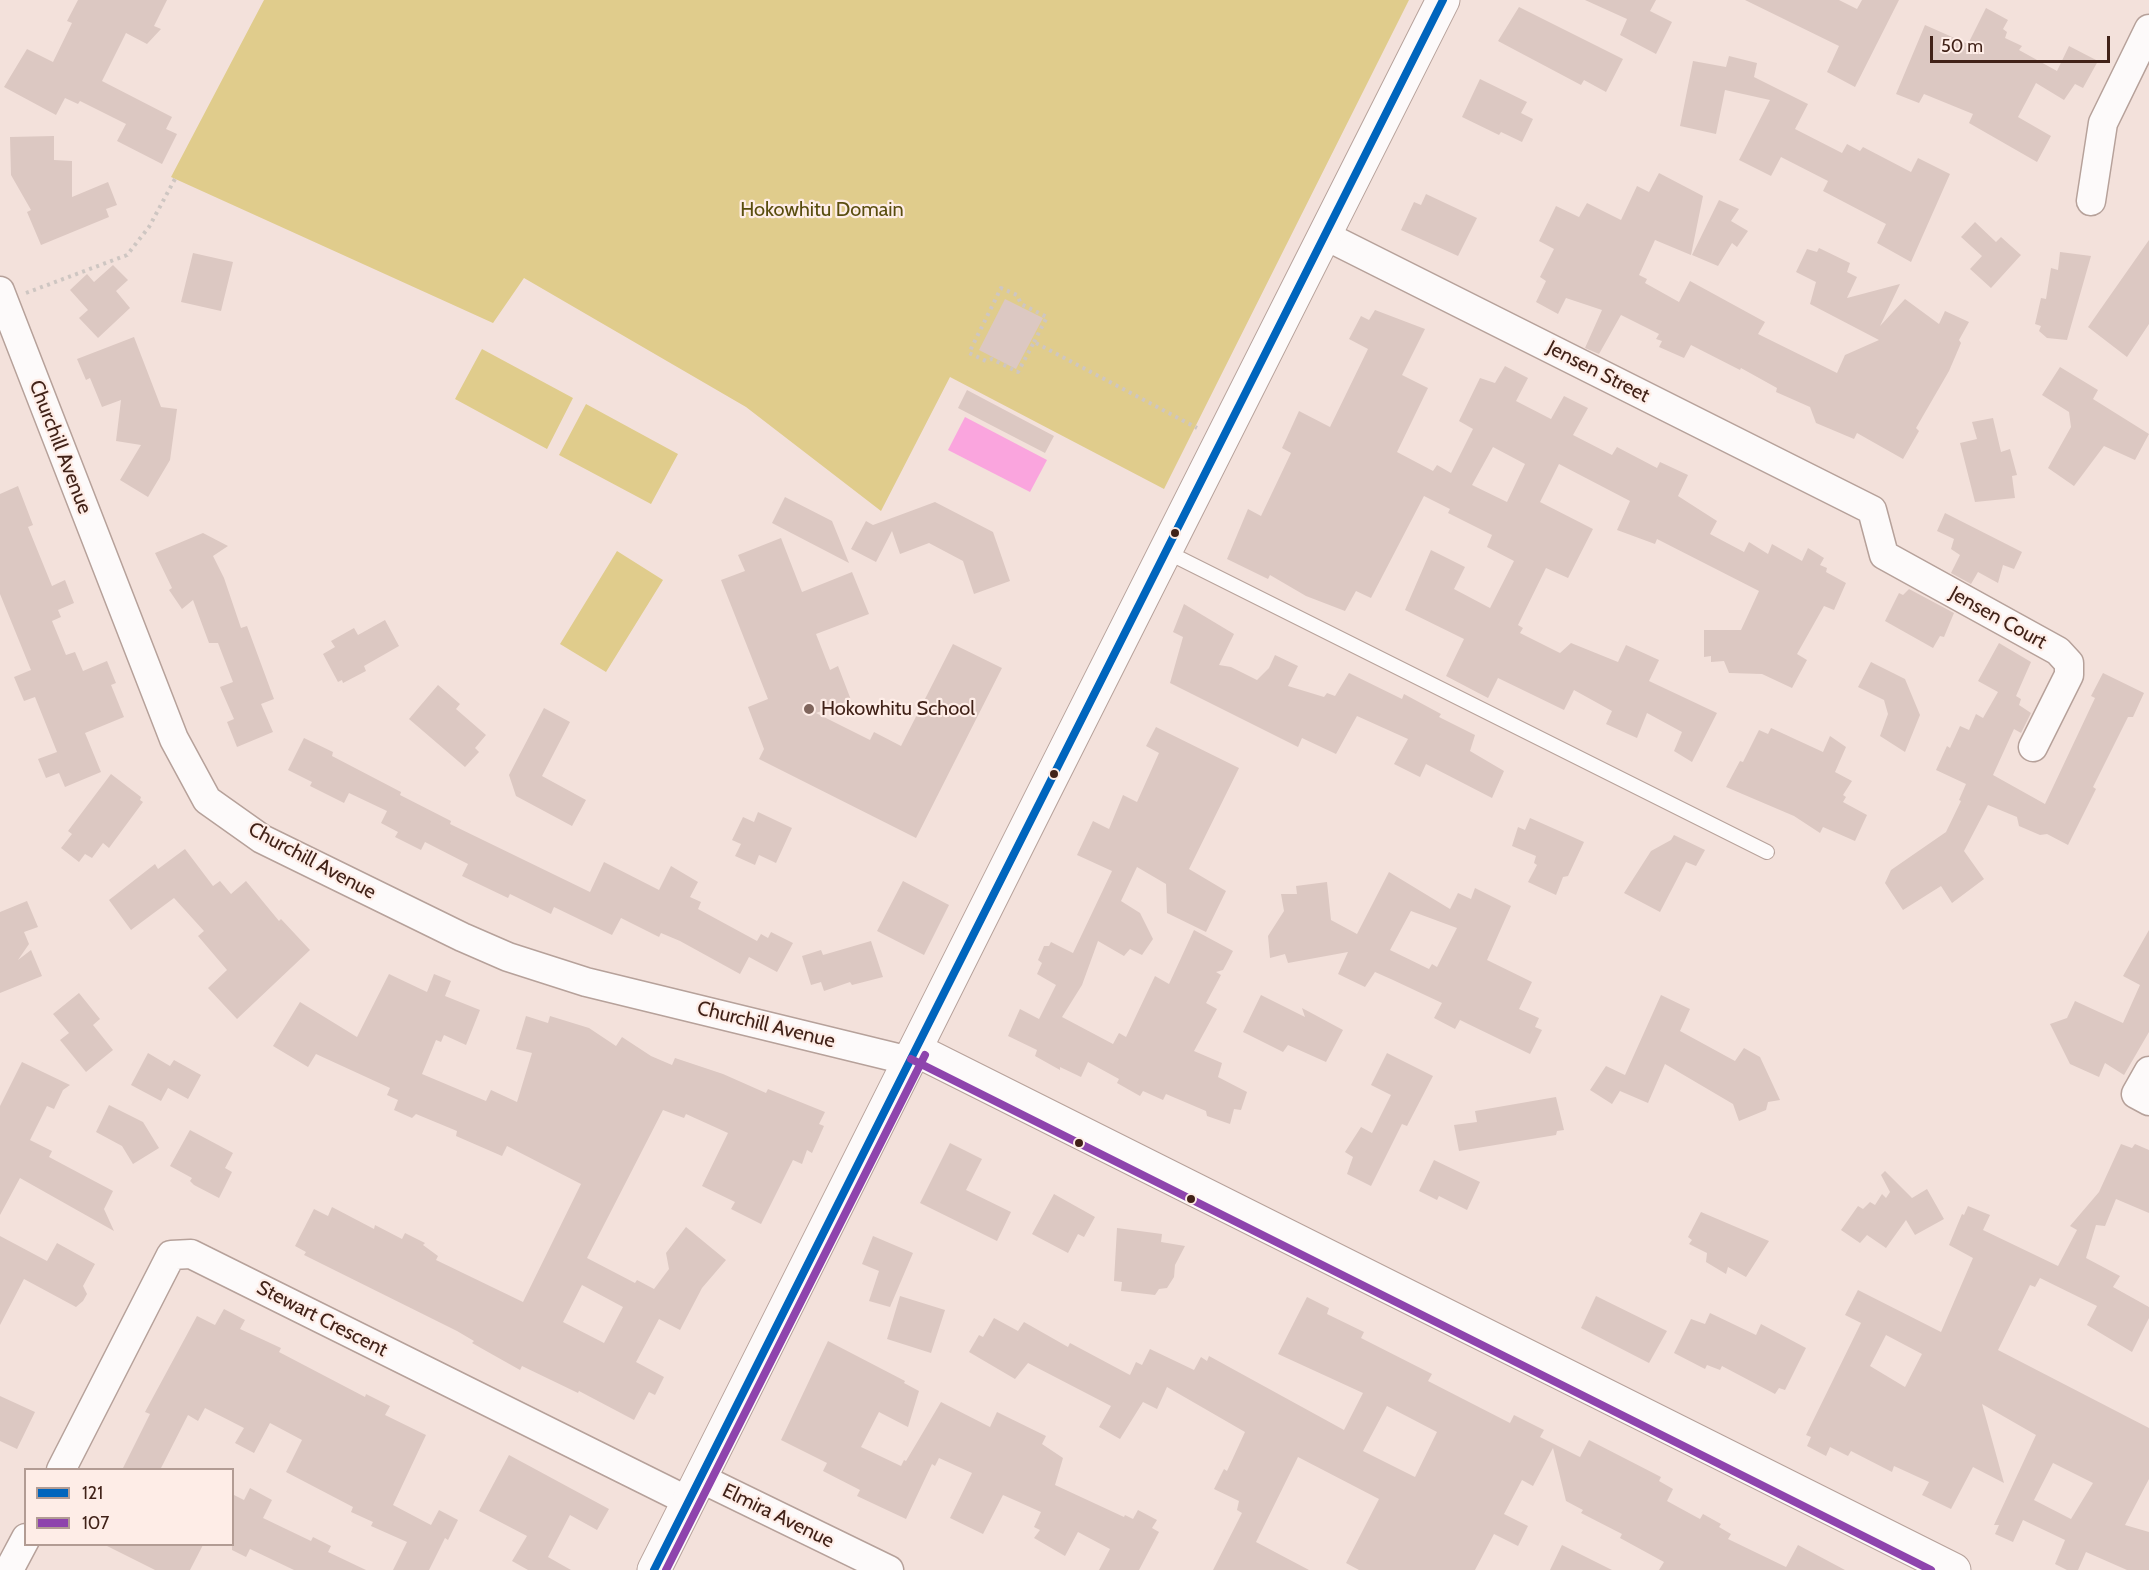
<!DOCTYPE html>
<html>
<head>
<meta charset="utf-8">
<style>
  body { margin:0 }
  #map { position:relative; width:2149px; height:1570px; overflow:hidden; background:#f3e1db; font-family:Cabin,sans-serif }
  canvas { display:block }
  .legend { position:absolute; left:24px; top:1468px; width:210px; height:78px; box-sizing:border-box; background:#feede7; border:2px solid #b29c94; margin:0; padding:8px 10px; list-style:none; font-size:18px; color:#412218 }
  .legend li { display:flex; align-items:center; gap:12px; height:30px }
  .legend b { width:30px; border:2px solid #b29c94 }
  .scale { position:absolute; left:1930px; top:36px; width:180px; height:27px; box-sizing:border-box; border:3px solid #412218; border-top:0; padding-left:8px; font-size:18px; line-height:21px; white-space:nowrap; color:#412218; -webkit-text-stroke:4px #feede7; paint-order:stroke }
</style>
</head>
<body>
<div id="map">
<canvas width="2149" height="1570"></canvas>
<ul class="legend">
<li><b style="height:8px;background:#0065bd"></b>121</li>
<li><b style="height:8px;background:#8e44ad"></b>107</li>
</ul>
<div class="scale">50 m</div>
</div>
<script>
const context = document.querySelector('canvas').getContext('2d');
context.lineJoin = 'round';
function paint(path, color) { context.fillStyle = color; context.fill(path, 'evenodd'); }
function strokePath(path, color, width, dash) { context.strokeStyle = color; context.lineWidth = width; context.lineCap = dash ? 'butt' : 'round'; context.setLineDash(dash || []); context.stroke(path); }
function drawText(font, color, halo, rows, align = 'center') {
  context.font = font + ' Cabin,sans-serif'; context.lineWidth = 4.5; context.setLineDash([]); context.textBaseline = 'middle'; context.strokeStyle = halo; context.fillStyle = color; for (const [text, x, y, turn = 0] of rows) {
    context.save(); context.translate(x, y); context.rotate((+turn || 0) * Math.PI / 180); context.textAlign = isNaN(turn) ? turn : align; if (halo) context.strokeText(text, 0, 0); context.fillText(text, 0, 0); context.restore();
  }
}
const green = new Path2D(`
  M264,0H1409L1164,489L950,377L881,511L746,407L524,278L493,323L171,177Z
  M482,349L573,398L547,449L455,399Z
  M586,404L678,454L651,504L559,455Z
  M617,551L663,580L606,672L560,644Z`);
const water = new Path2D(`
  M965,417L1047,460L1030,492L948,450Z`);
const building = new Path2D(`
  M78,0H167L154,26L161,29L147,44L126,33L102,81L172,117L166,129L177,134L162,164L117,141L126,124L80,101L78,104L65,98L56,115L4,87L27,49L53,62L72,23L67,21Z
  M1585,0H1656L1650,11L1672,22L1656,54L1620,35L1627,19Z
  M1745,0H1839L1857,9L1862,0H1899L1855,87L1827,72L1839,46Z
  M1519,7L1623,59L1606,92L1584,80L1581,85L1498,41Z
  M1986,8L2008,20L2003,29L2007,32L2005,38L2022,46L2019,50L2057,71L2069,46L2098,61L2083,88L2075,84L2064,100L2036,83L2018,117L2051,136L2037,162L1969,123L1973,114L1924,94L1919,103L1896,94L1925,25L1968,44Z
  M1729,56L1757,63L1754,77L1808,104L1795,129L1842,153L1847,144L1860,151L1863,147L1911,172L1918,158L1950,174L1911,262L1877,243L1886,224L1823,191L1828,181L1781,157L1771,176L1739,160L1770,100L1725,90L1716,134L1680,126L1693,61L1726,67Z
  M1480,79L1527,102L1521,113L1533,119L1522,142L1501,132L1499,135L1462,117Z
  M54,136V160L72,161V197L108,182L117,205L106,209L109,217L41,245L27,212L31,210L11,175L10,137Z
  M1659,173L1703,196L1691,255L1655,240L1639,275L1647,279L1645,283L1679,302L1690,281L1765,322L1758,334L1837,373L1845,355L1879,340L1810,304L1816,282L1796,272L1807,249L1817,252L1819,248L1850,263L1847,272L1857,277L1847,298L1900,284L1880,326L1905,299L1939,324L1945,311L1969,322L1959,340L1961,343L1949,371L1916,428L1919,431L1903,459L1857,433L1854,439L1816,423L1810,407L1776,392L1777,388L1741,368L1740,370L1691,345L1684,358L1659,347L1662,341L1656,339L1659,334L1621,315L1599,354L1585,348L1602,310L1566,298L1558,314L1536,302L1546,281L1540,277L1554,249L1539,241L1556,206L1579,217L1587,203L1621,220L1637,186L1649,192Z
  M1426,194L1477,218L1458,256L1401,230L1414,202L1421,205Z
  M1719,200L1739,209L1731,221L1748,231L1737,247L1732,243L1718,266L1692,255Z
  M1975,222L1996,242L2001,237L2021,255L1991,288L1970,269L1982,256L1961,237Z
  M2149,240V324L2127,357L2088,327Z
  M2060,252L2091,256L2067,340L2047,338L2039,331L2041,326L2035,324L2041,298L2046,299L2051,268L2058,270Z
  M193,253L233,262L221,311L181,302Z
  M113,265L128,280L116,291L130,308L98,338L79,318L88,310L70,290L87,274L94,282Z
  M1005,299L1043,318L1016,369L979,350Z
  M1375,310L1425,329L1402,375L1428,388L1397,452L1433,471L1437,465L1451,473L1473,429L1459,421L1480,378L1495,383L1505,366L1528,378L1516,401L1551,419L1564,396L1588,408L1573,435L1612,455L1617,447L1657,468L1660,462L1688,475L1678,496L1717,521L1710,534L1744,552L1749,542L1768,554L1772,544L1802,561L1808,548L1824,558L1820,565L1827,568L1826,572L1846,583L1834,610L1824,606L1797,654L1807,660L1792,688L1762,674L1729,673L1724,661L1711,662V656L1704,657V630H1741L1759,591L1657,539L1655,544L1617,530L1630,501L1559,464L1540,502L1593,529L1568,578L1546,568L1518,625L1523,628L1520,633L1560,653L1571,643L1618,662L1626,645L1659,660L1649,681L1717,713L1692,762L1674,751L1682,732L1647,713L1637,738L1606,724L1612,711L1574,690L1564,710L1498,678L1488,698L1446,676L1464,639L1405,610L1431,550L1465,567L1454,589L1490,608L1514,561L1487,547L1492,535L1448,513L1450,509L1424,496L1371,598L1356,591L1345,611L1306,596L1270,575L1268,579L1227,559L1248,509L1261,516L1291,453L1282,448L1299,411L1330,427L1368,349L1349,339L1361,316L1369,320ZM1493,447L1525,464L1507,502L1472,485Z
  M134,337L161,407L177,409L170,460L148,497L120,480L141,445L116,441L121,400L102,407L90,378L86,380L77,359Z
  M2060,367L2098,390L2093,399L2149,434L2135,460L2104,446L2074,486L2048,468L2071,427L2069,412L2042,395Z
  M967,390L1054,436L1045,453L958,408Z
  M1993,418L2001,452L2010,449L2017,475L2012,476L2015,498L1975,502L1960,443L1977,439L1972,422Z
  M18,486L33,525L28,527L52,586L65,580L74,603L58,610L61,617L52,621L66,655L75,652L83,671L107,661L116,683L111,685L124,717L85,733L101,772L65,787L59,773L46,778L38,759L57,752L35,697L24,701L14,677L31,670L0,594V494Z
  M785,497L832,521L849,563L772,523Z
  M935,502L993,532L1010,581L974,594L963,561L929,543L900,554L892,531L876,562L851,549L866,521L873,525Z
  M1945,513L2022,552L2014,569L2003,565L1998,583L1978,572L1971,584L1951,573L1960,555L1951,549L1954,539L1937,531Z
  M203,533L228,546L213,556L224,578L241,628L247,626L274,699L261,704L273,732L237,747L227,722L234,719L220,687L233,682L218,643H209L193,600L182,609L169,590L172,588L155,553Z
  M781,538L802,592L852,572L869,614L816,634L830,670L838,666L851,700L816,713L870,740L874,732L901,746L953,644L1002,668L916,838L759,759L764,749L748,707L768,699L721,580L745,571L738,555Z
  M1909,589L1954,613L1944,637L1940,636L1933,648L1885,621L1899,593L1903,595Z
  M1184,604L1234,634L1219,665L1231,667L1257,680L1269,668L1275,655L1298,666L1288,686L1324,697L1327,693L1335,696L1349,673L1402,699L1404,694L1441,714L1439,717L1475,735L1470,751L1504,771L1492,798L1426,764L1420,777L1394,764L1408,739L1357,716L1336,754L1302,738L1298,747L1170,683L1183,637L1173,632Z
  M385,620L399,646L364,666L366,671L343,683L342,680L338,682L323,654L335,647L331,641L354,628L358,635Z
  M1999,643L2031,662L2016,696L2021,699L2019,705L2031,713L2021,733L2014,729L1993,775L2045,804L2095,698L2091,696L2103,673L2144,693L2133,717H2128L2093,787L2096,789L2068,845L2047,834L2040,835L2019,826L2017,817L1988,805L1964,851L1984,879L1952,903L1941,886L1903,910L1885,883L1891,870L1946,832L1961,801L1959,800L1966,784L1936,770L1947,746L1950,748L1960,726L1969,730L1976,714L1983,718L1998,692L1978,681Z
  M1871,662L1905,679L1920,715L1905,752L1880,736L1888,714L1884,700L1858,687Z
  M438,685L460,704L456,709L486,735L475,748L479,752L465,767L409,719Z
  M544,708L570,722L542,776L586,800L572,826L516,796L509,775Z
  M1156,727L1239,768L1189,869L1226,891L1206,932L1167,913L1166,884L1137,867L1121,901L1140,913L1153,939L1142,955L1130,949L1124,956L1098,941L1082,985L1062,1017L1113,1044L1119,1033L1126,1037L1155,976L1169,984L1194,930L1233,951L1223,970L1216,972L1221,975L1206,1003L1217,1009L1194,1051L1222,1063L1218,1077L1247,1092L1241,1110L1234,1109L1230,1124L1207,1116L1206,1111L1166,1094L1163,1100L1143,1091L1140,1096L1117,1083L1119,1079L1088,1062L1081,1077L1060,1067V1070L1035,1056L1037,1050L1008,1036L1020,1009L1039,1019L1056,985L1037,974L1042,963L1038,960L1044,946H1049L1051,942L1073,953L1112,871L1077,855L1093,821L1109,829L1123,795L1137,802L1159,753L1146,746Z
  M1771,728L1823,752L1830,736L1846,747L1835,772L1852,781L1843,795L1846,797L1843,802L1867,815L1855,841L1823,827L1820,833L1794,816L1726,787L1740,761L1743,762L1759,730L1768,734Z
  M304,738L333,752L332,756L401,792L400,795L451,821L450,824L590,892L604,862L659,890L671,866L698,882L690,897L701,902L698,909L757,941L761,934L768,938L771,932L793,943L777,972L749,957L740,974L680,941L661,933L659,937L621,918L612,935L554,907L551,914L510,894L508,898L462,876L468,864L425,842L421,850L395,837L398,832L381,823L387,811L349,793L344,803L310,786L312,782L288,770Z
  M111,774L141,797L140,800L143,802L109,848L103,843L92,858L85,854L79,862L61,848L72,834L68,831Z
  M758,812L792,828L776,863L759,855L755,865L735,856L741,844L732,840L743,817L754,822Z
  M1530,818L1584,842L1568,876L1563,877L1556,895L1528,882L1537,865L1534,863L1536,856L1512,846L1518,827L1525,830Z
  M1674,835L1705,850L1696,866L1686,862L1660,912L1624,893L1651,851L1671,840Z
  M185,849L213,886L220,881L231,894L246,881L279,921L281,919L310,950L237,1019L208,988L227,970L198,936L204,931L174,898L131,930L109,900L155,864L158,869Z
  M1389,872L1450,909L1458,893L1471,899L1475,888L1511,906L1487,960L1532,982L1519,1009L1539,1018L1535,1027L1542,1030L1530,1054L1460,1020L1455,1029L1434,1018L1442,1003L1393,980L1375,972L1365,987L1338,974L1348,952L1288,963L1285,954L1270,958L1268,936L1284,911L1281,894H1297L1296,886L1327,882L1331,920L1357,934ZM1411,911L1457,928L1437,967L1432,964L1429,969L1390,950Z
  M903,881L949,905L924,955L877,931Z
  M27,901L38,927L24,932L29,944L18,960L31,950L42,976L0,993V912Z
  M2149,930V1032L2124,1075L2105,1063L2099,1077L2070,1064L2050,1024L2067,1018L2075,1001L2123,1023L2140,985L2123,976Z
  M871,941L883,977L852,985L850,982L824,991L821,982L811,985L802,956L821,950L823,955Z
  M389,974L427,992L434,974L451,981L445,996L480,1010L466,1045L444,1035L441,1042L436,1040L422,1074L486,1101L491,1090L517,1102L532,1053L516,1049L526,1016L548,1023L550,1016L589,1028L616,1046L622,1037L651,1056L672,1065L675,1058L723,1074L766,1093L768,1089L825,1112L819,1124L824,1126L812,1153L807,1150L802,1164L793,1160L761,1224L731,1209L735,1202L702,1186L728,1133L686,1114L684,1118L663,1110L587,1258L635,1283L637,1280L654,1289L669,1269L666,1253L686,1227L726,1260L702,1288L680,1330L659,1319L636,1362L664,1377L655,1395L649,1392L634,1420L579,1391L578,1393L522,1366L520,1370L472,1343L474,1341L457,1331L304,1255L306,1252L295,1246L314,1209L328,1216L332,1207L374,1229L375,1225L402,1239L405,1233L425,1243L423,1245L438,1256L436,1260L523,1302L581,1184L507,1146L502,1156L456,1136L457,1131L416,1114L412,1118L394,1110L398,1100L387,1095L390,1088L316,1054L308,1067L273,1046L300,1002L357,1037ZM582,1285L623,1307L604,1343L563,1322Z
  M79,993L100,1019L93,1025L113,1050L86,1072L60,1040L69,1033L53,1014Z
  M1261,995L1305,1017L1302,1008L1343,1030L1326,1062L1288,1045L1283,1052L1243,1032Z
  M1661,995L1690,1009L1680,1031L1735,1061L1744,1048L1760,1057L1780,1100L1768,1102L1766,1110L1739,1121L1733,1104L1665,1064L1648,1103L1620,1091L1612,1104L1590,1090L1606,1066L1625,1075Z
  M148,1053L170,1066L174,1060L201,1075L188,1099L168,1088L161,1101L131,1085Z
  M1387,1053L1433,1076L1407,1126L1402,1124L1371,1186L1347,1174L1353,1157L1345,1152L1361,1127L1372,1133L1391,1095L1371,1085Z
  M22,1062L70,1085L63,1090L54,1109L47,1106L30,1140L52,1151L49,1157L113,1191L104,1209L114,1231L20,1178L0,1215V1106Z
  M1556,1097L1564,1130L1557,1131L1556,1135L1459,1151L1454,1125L1477,1122L1475,1111Z
  M109,1105L143,1122L159,1148L133,1164L122,1146L96,1132Z
  M190,1130L233,1153L225,1168L232,1172L219,1198L194,1185L190,1181L192,1178L170,1166Z
  M950,1143L982,1159L966,1190L1011,1212L997,1241L920,1203Z
  M2121,1144L2132,1148L2135,1144L2149,1150V1213L2116,1199L2105,1226L2096,1225L2086,1258L2120,1276L2113,1287L2149,1307V1318L2132,1352L2087,1325L2097,1306L2040,1278L2035,1287L2030,1285L1998,1350L2149,1428V1479L2125,1525L2149,1532V1570H2127L2086,1552L2078,1570H2067L2055,1564L2065,1540L2023,1520L2013,1542L1995,1534L1999,1525H1994L2036,1435L1982,1404L2004,1483L1973,1467L1951,1509L1922,1495L1929,1482L1894,1466L1892,1472L1851,1451L1848,1456L1830,1447L1826,1456L1807,1446L1811,1437L1806,1435L1861,1323L1845,1315L1858,1290L1941,1332L1973,1258L1949,1245L1962,1214L1964,1215L1968,1206L1990,1215L1983,1230L2058,1266L2077,1230L2070,1226L2099,1192ZM1886,1335L1922,1354L1905,1387L1870,1366ZM2053,1463L2093,1483L2071,1519L2034,1500Z
  M1434,1160L1480,1182L1467,1210L1439,1196L1437,1200L1419,1191Z
  M1885,1171L1912,1198L1927,1189L1944,1219L1915,1235L1906,1220L1886,1248L1867,1235L1860,1243L1841,1230L1858,1206L1863,1209L1870,1202L1875,1205L1882,1194L1886,1198L1890,1192L1881,1175Z
  M1054,1194L1095,1217L1084,1237L1078,1234L1068,1253L1032,1234Z
  M1701,1212L1769,1241L1746,1277L1728,1267L1726,1274L1706,1262L1707,1253L1689,1244L1692,1240L1688,1237Z
  M1117,1228L1162,1234L1161,1242L1185,1246L1175,1265L1174,1277L1167,1288L1159,1289L1155,1295L1121,1291L1122,1282L1114,1281Z
  M0,1236L47,1261L57,1243L95,1264L83,1286L87,1294L83,1301L76,1307L24,1279L0,1325Z
  M873,1236L913,1253L890,1307L869,1301L879,1271L862,1264Z
  M900,1296L945,1310L931,1353L887,1339Z
  M1596,1296L1667,1331L1649,1363L1581,1328Z
  M1307,1297L1329,1308L1327,1314L1364,1332L1361,1338L1432,1374L1428,1381L1510,1423L1514,1415L1544,1430L1540,1437L1580,1457L1589,1440L1661,1477L1659,1481L1673,1489L1667,1501L1700,1519L1703,1514L1721,1524L1719,1527L1731,1534L1728,1539L1786,1567L1798,1545L1845,1570H1659L1664,1562L1620,1538L1622,1534L1581,1513L1583,1510L1566,1501L1553,1448L1533,1486L1522,1480L1504,1514L1528,1526L1518,1546L1494,1534L1475,1570H1359L1346,1563L1379,1499L1298,1457L1256,1542L1309,1570H1213L1242,1513L1237,1510L1239,1501L1214,1489L1224,1469L1227,1471L1245,1432L1167,1387L1157,1409L1143,1402L1120,1439L1099,1427L1111,1406L1028,1363L1015,1379L969,1352L979,1335L983,1337L994,1318L1018,1331L1024,1322L1068,1347L1070,1343L1130,1375L1136,1362L1142,1365L1150,1349L1194,1370L1201,1357L1207,1361L1209,1356L1344,1430L1363,1393L1278,1354ZM1387,1406L1437,1432L1415,1477L1363,1451Z
  M224,1309L245,1320L240,1329L281,1348L279,1352L365,1397L366,1394L390,1406L385,1415L426,1435L393,1505L431,1525L439,1510L458,1520L448,1540L445,1538L429,1570H393L407,1542L371,1526L373,1522L351,1512L353,1507L286,1472L302,1440L270,1423L254,1453L235,1443L244,1428L205,1408L198,1421L188,1415L160,1470H122L150,1414L145,1412L197,1316L215,1325Z
  M1710,1313L1756,1335L1761,1324L1806,1348L1785,1390L1779,1388L1775,1394L1722,1366L1720,1370L1707,1365L1705,1369L1674,1353L1691,1319L1705,1324Z
  M828,1341L905,1381L904,1383L919,1391L908,1427L879,1412L861,1447L901,1466L904,1460L906,1461L941,1402L990,1427L997,1412L1046,1436L1042,1444L1063,1458L1055,1485L1124,1517L1125,1515L1133,1519L1138,1510L1157,1520L1152,1528L1159,1532L1139,1570H1099L1110,1549L1078,1532L1065,1556L1034,1538L1040,1530L1034,1527L1041,1512L1003,1495L983,1534L950,1518L972,1473L939,1458L935,1466L932,1464L906,1519L857,1496L860,1490L823,1471L827,1463L781,1440Z
  M0,1396L35,1412L17,1449L0,1441Z
  M509,1455L609,1509L597,1530L570,1515L548,1557L571,1570H528L512,1561L527,1536L479,1511Z
  M250,1488L272,1500L263,1518L311,1541L313,1537L331,1546L328,1552L366,1570H294L250,1549L246,1557L232,1550V1494L244,1500Z
  M105,1545H203L190,1570H155Z
  M1562,1545L1612,1570H1550Z`);
const path = new Path2D(`
  M26,293L127,255L149,227L176,177
  M1034,342L1047,317L1021,304L1017,295L1001,288L969,353L986,361L992,359L1018,372L1034,342L1197,428`);
const service = new Path2D(`
  M1165,551L1767,852`);
const minor = new Path2D(`
  M2091,201L2103,123L2149,29
  M1324,235L1872,510L1884,555L2058,651L2069,663V675L2033,747
  M0,291L174,739L207,800L262,839L462,937L508,957L586,982L910,1061
  M2149,1071L2136,1094L2149,1101
  M61,1470L171,1255L191,1254L688,1501
  M700,1478L889,1570
  M9,1570L26,1538`);
const tertiary = new Path2D(`
  M916,1050L1954,1570`);
const secondary = new Path2D(`
  M654,1570C916,1046 1179,523 1443,0`);
const bus1 = new Path2D(`
  M654,1570L1443,0`);
const bus2 = new Path2D(`
  M911,1059L1931,1570
  M666,1570L925,1055`);
const markers = [
  [1175,533,5,"#412218"],
  [809,709,6,"#7f655c"],
  [1054,774,5,"#412218"],
  [1079,1143,5,"#412218"],
  [1191,1199,5,"#412218"]
];
const parkNames = [
  ["Hokowhitu Domain",822,210]
];
const streetNames = [
  ["Jensen Street",1598,372,27],
  ["Churchill Avenue",60,447,69],
  ["Jensen Court",1998,618,29],
  ["Churchill Avenue",312,861,28],
  ["Churchill Avenue",766,1025,14],
  ["Stewart Crescent",322,1319,27],
  ["Elmira Avenue",778,1516,26]
];
const poiNames = [
  ["Hokowhitu School",821,709]
];
paint(green, '#e0cc8c');
paint(water, '#faa5de');
paint(building, '#dcc8c2');
strokePath(service, '#b6a19a', 16);
strokePath(minor, '#b6a19a', 31);
strokePath(tertiary, '#b6a19a', 35);
strokePath(secondary, '#b6a19a', 35);
strokePath(path, '#cec6c2', 4, [3, 4.5]);
strokePath(service, '#fdfafa', 14);
strokePath(minor, '#fdfafa', 28);
strokePath(tertiary, '#fdfafa', 33);
strokePath(secondary, '#fdfafa', 33);
strokePath(bus1, '#0065bd', 8);
strokePath(bus2, '#8e44ad', 8);
for (const [x, y, r, color] of markers) { const dot = new Path2D(); dot.arc(x, y, r, 0, 2 * Math.PI); context.fillStyle = color; context.fill(dot); strokePath(dot, '#feede7', 2); }
drawText('20px', '#594d0e', '#feede7', parkNames);
drawText('20px', '#412218', '#feede7', streetNames);
drawText('20px', '#412218', '#feede7', poiNames, 'left');
</script>
</body>
</html>
